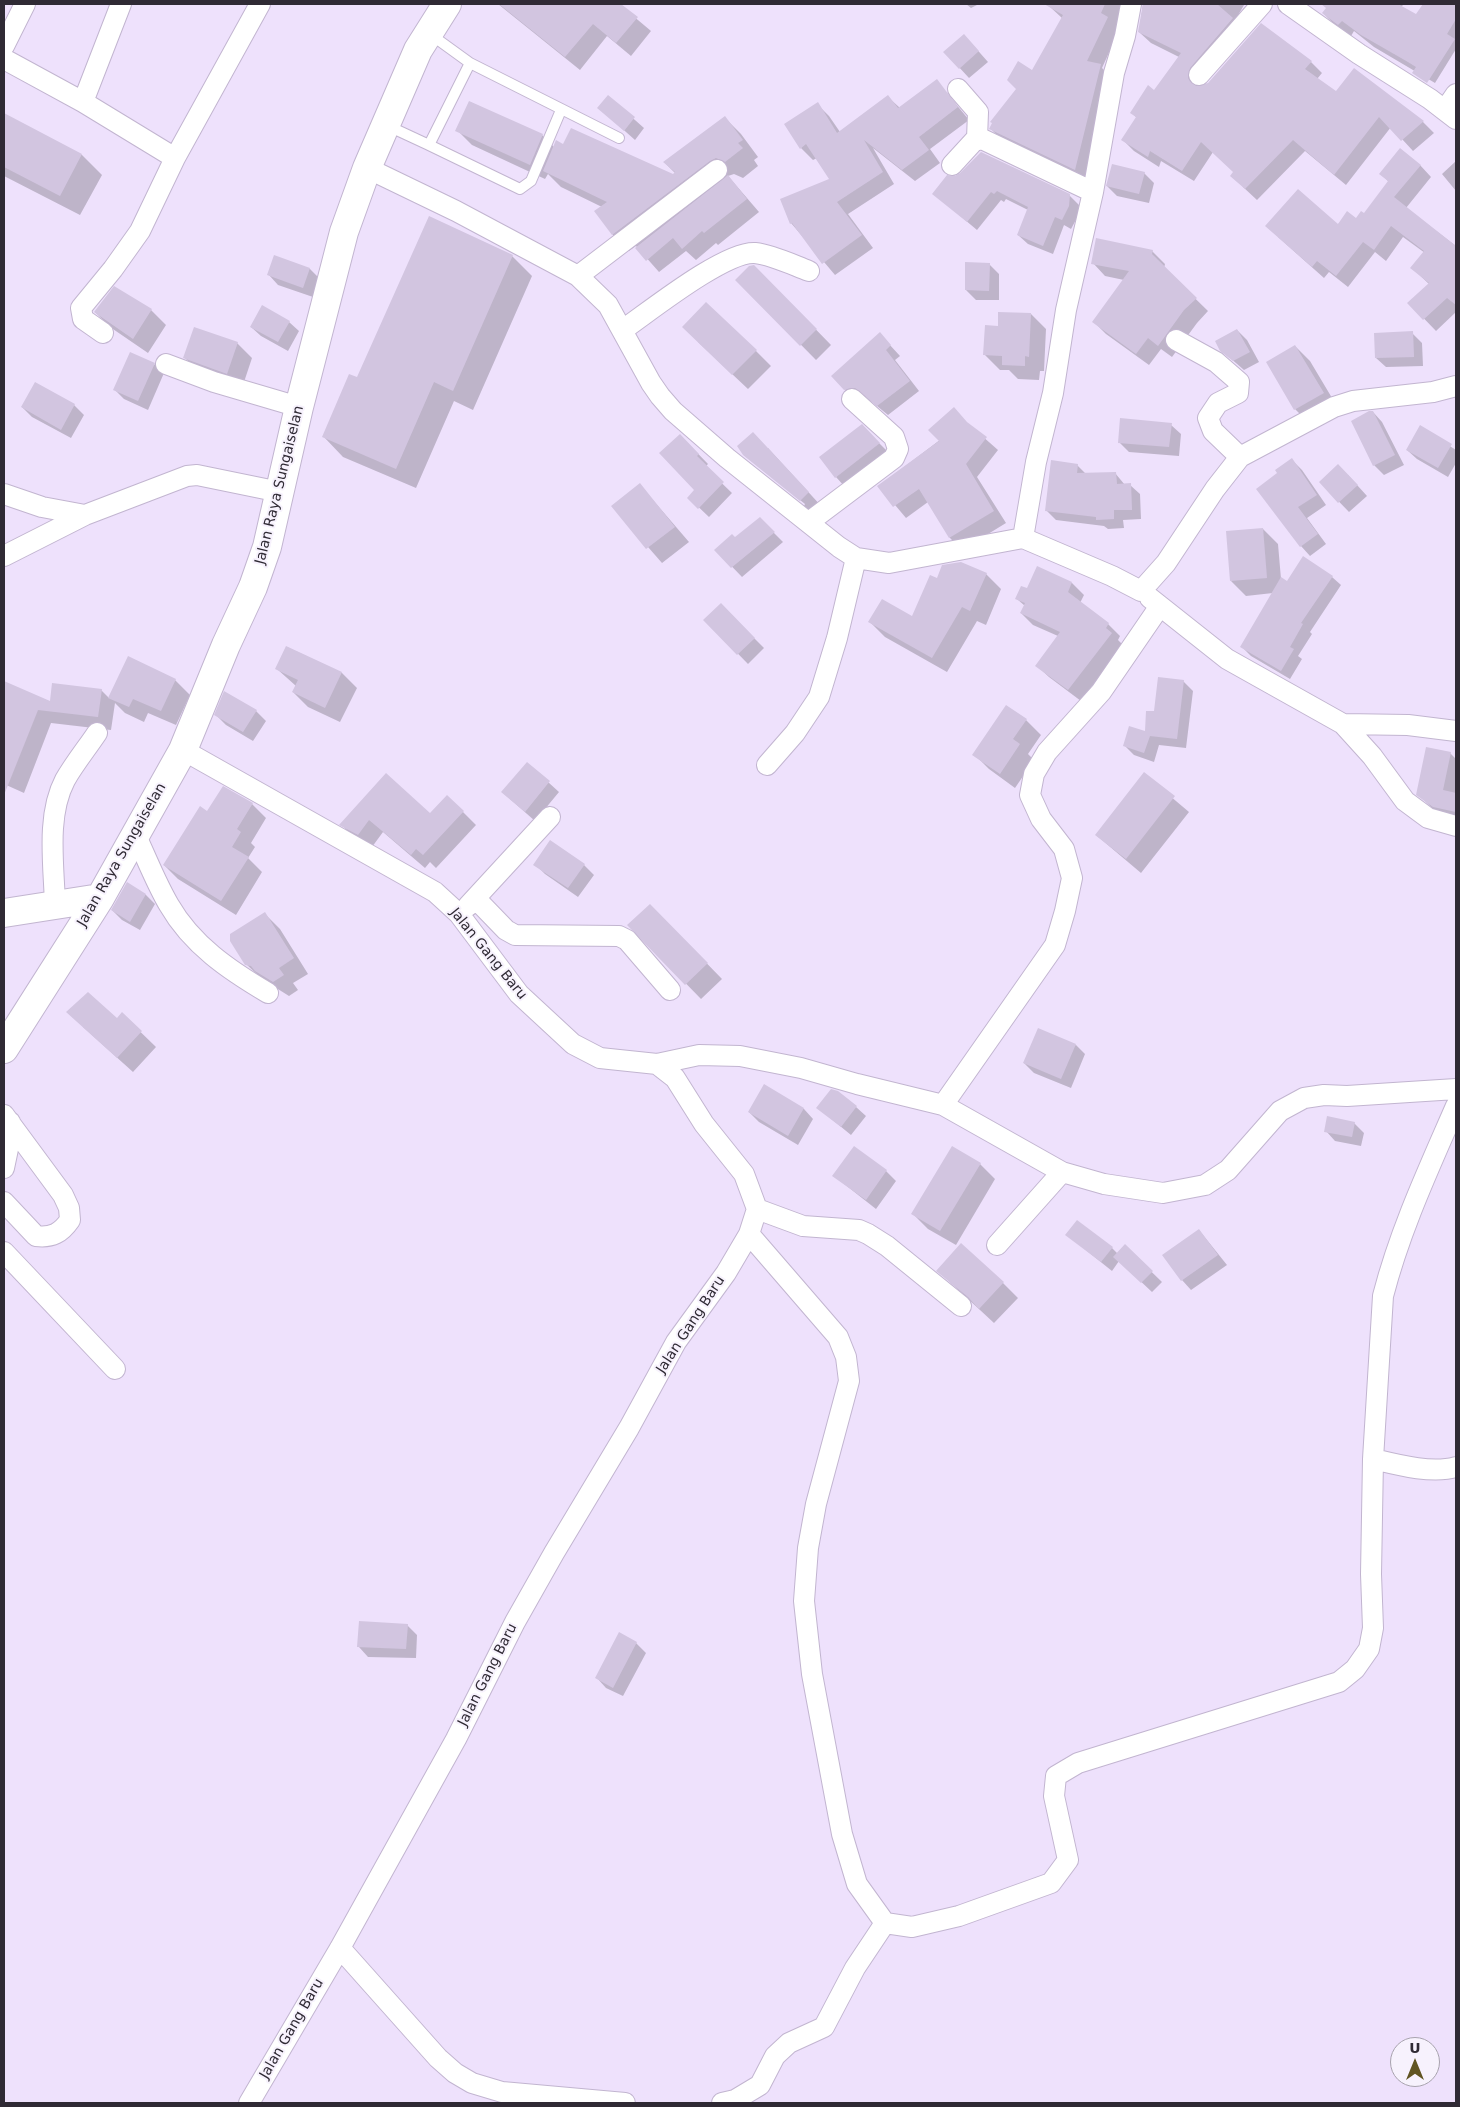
<!DOCTYPE html>
<html>
<head>
<meta charset="utf-8">
<style>
  body { margin:0 }
  #map { position:relative; width:1460px; height:2107px; overflow:hidden; background:#eee1fc; font-family:"DejaVu Sans",sans-serif }
  canvas { display:block }
  .frame { position:absolute; inset:0; border:5px solid #2f2a34; pointer-events:none }
  .north { position:absolute; left:1390px; top:2037px; width:50px; height:50px; box-sizing:border-box; background:#f7f2fd; border:1px solid #a7a2ad; border-radius:50%; rotate:0deg; font-size:14px; font-weight:700; line-height:20px; text-align:center; color:#2f2a34 }
  .north::after { content:''; display:block; margin:auto; width:18px; height:22px; background:#615522; clip-path:polygon(50% 0,100% 100%,50% 72%,0 100%) }
</style>
</head>
<body>
<div id="map">
<canvas width="1460" height="2107"></canvas>
<div class="frame"></div>
<div class="north">U</div>
</div>
<script>
const context = document.querySelector('canvas').getContext('2d');
context.lineJoin = 'round';
function paint(path, color) { context.fillStyle = color; context.fill(path, 'evenodd'); }
function strokePath(path, color, width, dash) { context.strokeStyle = color; context.lineWidth = width; context.lineCap = dash ? 'butt' : 'round'; context.setLineDash(dash || []); context.stroke(path); }
function drawText(font, color, halo, rows, align = 'center') {
  context.font = font + ' "DejaVu Sans",sans-serif'; context.lineWidth = 4; context.setLineDash([]); context.textBaseline = 'middle'; context.strokeStyle = halo; context.fillStyle = color; for (const [text, x, y, turn = 0] of rows) {
    context.save(); context.translate(x, y); context.rotate((+turn || 0) * Math.PI / 180); context.textAlign = isNaN(turn) ? turn : align; if (halo) context.strokeText(text, 0, 0); context.fillText(text, 0, 0); context.restore();
  }
}
const shadow = new Path2D(`
  M498,4H619L651,31L631,56L607,36L580,70Z
  M966,4H979L971,8Z
  M1050,4H1139L1126,15L1102,68L1112,78L1088,182L1003,141L991,129L1033,72L1062,18L1049,6Z
  M1143,4L1244,5L1201,79L1199,87L1311,62L1322,73L1317,79L1337,93L1423,122L1434,133L1413,151L1391,127L1346,185L1305,151L1257,200L1243,187L1235,172L1213,152L1194,181L1161,161L1159,167L1134,151L1123,140L1137,118L1132,113L1155,91L1179,57L1151,43L1139,32Z
  M1330,4H1404L1401,7L1417,16L1425,4H1456V49L1435,83L1374,47L1354,31L1351,36L1335,25L1323,13Z
  M973,45L988,62L969,78L945,52Z
  M937,81L969,120L930,149L940,163L915,181L873,148L894,184L848,214L873,248L835,275L791,223L831,179L817,158L813,160L801,148L817,104L829,116L840,132L888,97L900,108Z
  M609,97L644,128L635,140L599,108Z
  M470,102L542,135L554,147L564,145L674,176L675,173L665,163L725,118L741,134L758,157L754,160L758,166L743,178L734,174L728,176L759,212L718,245L716,243L696,260L686,251L659,272L636,246L629,251L613,235L596,212L602,207L561,187L548,174L545,179L472,145L457,130Z
  M4,114L82,155L102,175L80,215L4,176Z
  M1456,161V191L1442,174Z
  M1420,165L1431,177L1406,208L1456,246V312L1436,331L1409,303L1429,284L1412,268L1425,253L1403,237L1386,261L1375,252L1348,287L1329,272L1324,278L1278,237L1356,220L1364,215L1389,182L1381,174Z
  M1144,173L1154,183L1149,203L1117,196L1107,186Z
  M948,177L1069,195L1079,205L1078,216L1071,229L1064,225L1053,254L1028,244L1018,235L1028,210L1006,199L1004,202L1001,200L977,230L934,194Z
  M1152,251L1165,264L1164,268L1208,311L1197,323L1172,357L1161,349L1149,365L1106,334L1094,322L1124,280L1105,276L1093,263Z
  M512,256L532,276L473,410L454,401L416,488L343,457L323,436L358,379Z
  M275,257L310,269L320,279L313,297L278,285L269,275Z
  M989,264L999,274V300H976L966,290Z
  M754,266L831,345L816,360L737,280Z
  M151,310L166,325L148,353L110,327L95,312Z
  M1031,314L1046,329L1044,371H1040L1039,380L1018,379L1009,370H1000L985,355L999,327Z
  M289,322L299,331L288,351L261,336L251,327Z
  M1237,330L1247,340L1259,362L1244,370L1221,350Z
  M1412,333L1422,343L1423,366L1386,367L1376,358Z
  M698,342L756,351L771,366L748,389Z
  M237,343L252,358L242,388L200,373L185,358Z
  M889,344L900,356L895,360L919,391L888,415L866,397L855,400L845,390Z
  M1295,346L1310,361L1338,408L1310,424L1295,409Z
  M154,364L164,373L148,410L124,399L115,390Z
  M74,405L84,415L71,438L32,417L22,407Z
  M1373,412L1382,422L1404,465L1384,475L1374,465Z
  M965,421L998,450L977,477L1006,523L962,550L950,538L928,502L906,518L879,486Z
  M1171,425L1181,434L1179,456L1129,452L1119,442Z
  M862,426L889,453L845,487L836,477Z
  M1420,427L1456,450V463L1448,477L1417,459L1407,450Z
  M680,435L708,464L705,467L732,493L709,517L689,498L696,490Z
  M768,448L823,508L815,515L759,470L804,506L805,504L744,455Z
  M1292,460L1302,470L1326,505L1307,518L1326,544L1310,556L1301,546L1279,473Z
  M1077,465L1086,474L1115,473L1125,485H1130L1140,494L1141,519L1123,520L1124,528L1108,529L1104,526L1056,520L1046,510Z
  M1348,475L1367,496L1349,512L1320,482Z
  M640,485L689,542L662,563L613,507Z
  M760,519L783,542L742,577L716,550L735,539Z
  M1263,529L1278,544L1281,579L1287,583L1332,577L1341,585L1310,632L1312,634L1298,656L1302,659L1290,679L1251,656L1242,647L1273,593L1246,596L1231,581Z
  M986,574L1001,589L986,625L977,621L947,672L885,637L870,622L913,618L937,580Z
  M1072,583L1084,595L1080,603L1108,624L1120,636L1118,640L1123,645L1081,701L1049,677L1037,666L1058,636L1033,625L1021,613L1025,606L1017,599L1027,590Z
  M721,605L764,648L748,664L705,620Z
  M287,647L342,673L357,688L340,722L308,707L293,692L296,686L277,669Z
  M175,680L190,695L176,725L148,713L144,722L125,713L115,703L111,730L51,723L24,793L4,784V682L51,702L101,690L109,698Z
  M1183,681L1193,691L1186,748L1159,745L1154,762L1134,755L1124,745L1146,733L1155,712Z
  M256,711L266,721L253,741L226,725L216,715Z
  M1026,720L1041,735L1028,754L1034,760L1015,788L989,769L974,754Z
  M1450,753L1456,759V823L1433,809L1418,794Z
  M527,763L559,792L535,821L502,792Z
  M1144,774L1189,812L1141,873L1096,835Z
  M386,775L430,815L463,812L476,825L436,868L430,862L425,868L383,832L372,847L354,838L341,824Z
  M252,804L266,818L251,843L255,847L248,858L262,872L236,915L178,879L164,865L208,812Z
  M535,864L584,865L594,875L578,897L545,874Z
  M127,884L146,895L155,904L140,930L122,920L112,910Z
  M650,905L722,979L701,999L629,925Z
  M265,914L280,929L308,974L293,983L298,990L289,996L262,979L246,964Z
  M122,1014L156,1047L133,1072L83,1027L117,1019Z
  M1076,1045L1085,1054L1071,1088L1034,1073L1024,1063Z
  M765,1086L804,1109L813,1119L798,1145L759,1122L749,1112Z
  M856,1107L866,1116L851,1135L818,1108Z
  M1354,1123L1364,1133L1361,1146L1335,1141L1326,1131Z
  M854,1148L886,1171L896,1181L876,1209L834,1176Z
  M980,1164L995,1179L956,1245L928,1229L913,1214Z
  M1199,1230L1227,1265L1191,1290L1182,1280Z
  M1067,1235L1112,1248L1118,1254L1125,1246L1162,1282L1152,1292L1119,1261L1112,1271Z
  M938,1271L1003,1283L1018,1298L994,1323Z
  M407,1625L417,1635L416,1658L368,1657L359,1647Z
  M636,1643L646,1653L623,1696L606,1688L597,1678Z`);
const building = new Path2D(`
  M499,4H621L638,17L616,43L593,24L565,57Z
  M1044,4H1105L1101,13L1108,17L1087,61L1101,64L1075,170L989,129L992,123L990,122L1016,89L1007,80L1018,61L1032,70L1063,15Z
  M1143,4H1217L1233,18L1190,68L1188,78L1196,86L1208,83L1261,23L1312,61L1305,69L1336,91L1354,68L1424,121L1401,141L1379,117L1334,175L1293,140L1245,189L1230,176L1233,172L1201,142L1182,171L1150,151L1148,157L1121,140L1136,117L1130,113L1148,85L1154,90L1181,53L1138,32Z
  M1321,4H1398L1416,14L1423,4H1456V19L1447,34L1455,39L1427,83L1412,73L1416,67L1408,62L1361,35L1342,21L1338,25L1322,13L1326,8Z
  M964,34L979,51L959,69L943,52Z
  M937,79L958,107L919,137L929,150L902,170L864,140L883,172L837,202L862,235L822,264L792,223L790,224L780,199L829,179L806,144L800,149L784,124L818,102L837,133L888,95L898,108Z
  M608,95L635,117L624,131L597,108Z
  M469,101L543,134L530,165L455,131Z
  M4,113L82,154L60,196L4,167Z
  M725,116L743,140L738,143L743,148L725,162L716,158L710,161L612,235L594,211L607,202L543,171L556,140L563,144L571,128L673,174L675,172L663,162Z
  M1400,148L1421,165L1394,197L1456,246V305L1447,298L1423,320L1407,303L1429,283L1410,268L1424,251L1391,226L1374,250L1363,242L1336,276L1317,261L1312,267L1265,226L1298,189L1338,224L1347,211L1356,218L1361,211L1364,213L1388,181L1379,174Z
  M981,152L1070,194L1069,206L1062,220L1055,217L1043,246L1017,235L1028,207L997,191L994,194L991,192L967,222L932,194L947,175L955,176L960,173Z
  M1112,164L1145,172L1139,194L1106,186Z
  M728,175L747,199L704,233L702,231L682,249L673,238L646,261L635,248Z
  M429,216L513,255L453,391L434,382L396,469L322,437L349,374L357,377Z
  M1096,238L1153,250L1152,254L1197,298L1184,310L1158,346L1148,338L1136,354L1092,322L1129,271L1091,264Z
  M274,255L310,268L303,288L267,275Z
  M965,262L990,263L989,291L965,290Z
  M754,265L817,329L800,346L735,280L749,266Z
  M114,286L152,309L133,339L94,312Z
  M706,302L757,350L732,375L682,327Z
  M262,305L290,321L278,342L250,327Z
  M998,312L1031,313L1029,357L1025,356V366L1002,365V356L983,355L985,325L998,326Z
  M194,327L238,342L227,374L183,358Z
  M1237,329L1250,352L1233,361L1220,351L1215,341Z
  M1413,331L1414,357L1375,358L1374,333Z
  M880,332L891,345L886,350L910,381L877,406L855,388L844,390L831,376Z
  M1295,345L1324,393L1294,410L1266,362Z
  M130,352L155,363L138,401L113,390Z
  M35,382L75,404L61,430L21,407Z
  M954,407L967,422L987,437L966,464L994,511L949,538L919,489L893,507L877,486L939,441L928,430Z
  M1369,411H1373L1395,455L1373,466L1351,421Z
  M1120,418L1172,423L1169,447L1118,443Z
  M862,424L880,443L835,478L819,457Z
  M1420,425L1452,444L1438,468L1406,450Z
  M753,432L809,492L800,501L743,455L737,446Z
  M680,434L699,454L697,456L724,482L698,509L687,498L694,490L659,453Z
  M1292,458L1317,495L1298,507L1318,534L1300,547L1256,489L1277,473L1275,470Z
  M1051,460L1078,464L1077,473L1116,472L1117,484L1131,483L1132,510H1114V519L1096,520V517L1045,511Z
  M1338,464L1358,485L1338,503L1319,482Z
  M640,483L675,527L646,549L611,506Z
  M760,517L775,532L731,568L714,550L732,534L735,537Z
  M1263,528L1267,578L1230,581L1226,531Z
  M1303,556L1333,576L1301,623L1303,624L1290,647L1294,649L1281,671L1240,647L1281,577L1287,581Z
  M961,562L987,573L970,611L962,607L932,658L868,622L882,599L912,616L930,575L937,578L942,565Z
  M1037,566L1072,582L1068,592L1109,623L1106,628L1112,633L1068,690L1035,666L1060,632L1020,613L1025,603L1015,599L1021,586L1027,588Z
  M721,603L755,638L737,655L703,620Z
  M286,646L342,672L325,708L292,692L298,680L275,669Z
  M128,656L176,679L161,711L133,699L129,707L108,698Z
  M1158,677L1184,680L1177,739L1150,736L1144,753L1123,746L1129,726L1145,731L1146,711H1154Z
  M4,681L50,701L52,683L102,689L98,717L38,710L4,795Z
  M224,691L257,710L243,732L214,715Z
  M1006,705L1027,719L1013,739L1020,744L1000,774L972,755Z
  M1426,747L1451,752L1443,790L1456,793V812L1433,807L1416,795Z
  M527,762L550,781L525,812L501,792Z
  M1144,772L1175,796L1126,859L1095,835Z
  M386,773L430,813L447,795L464,811L423,855L416,849L411,855L369,820L358,835L339,825Z
  M223,786L253,803L237,829L241,832L232,847L249,857L221,901L163,865L200,806L207,811Z
  M550,840L585,864L568,888L533,865Z
  M127,882L146,894L130,922L111,910Z
  M650,904L708,963L685,985L627,925Z
  M265,912L294,958L279,968L284,975L273,982L255,971L251,966L245,965L230,941V934Z
  M88,992L117,1018L122,1012L142,1031L117,1058L66,1012Z
  M1038,1028L1076,1044L1061,1079L1023,1063Z
  M764,1084L804,1108L788,1136L748,1112Z
  M831,1089L838,1091L857,1106L841,1127L816,1108Z
  M1327,1116L1355,1122L1352,1137L1324,1132Z
  M854,1146L887,1170L866,1200L832,1176Z
  M952,1146L981,1163L940,1231L911,1214Z
  M1077,1220L1113,1247L1101,1262L1065,1235Z
  M1199,1229L1218,1255L1181,1281L1162,1255Z
  M961,1243L1004,1282L979,1309L968,1297L936,1271Z
  M1125,1244L1153,1271L1141,1283L1113,1257Z
  M359,1621L408,1624L406,1649L357,1647Z
  M619,1632L637,1642L613,1688L595,1678Z`);
const lane = new Path2D(`
  M470,63L619,138
  M386,125L429,145L470,63L430,34
  M429,145L520,189L531,181L561,110`);
const street = new Path2D(`
  M121,4L83,102L175,158
  M1288,4L1359,54L1430,99L1456,119
  M4,46L25,4
  M4,59L83,102
  M1199,75L1262,4
  M958,89L978,112L977,139
  M1445,110L1456,94
  M952,165L974,141L982,139L1093,192
  M367,168L456,211L578,276L608,305L651,383L660,396L673,411L727,458L839,547L856,558L889,563L1023,538L1112,576L1141,591L1166,563L1215,489L1240,457L1334,407L1353,401L1433,392L1456,386
  M578,276L717,170
  M624,329C650,311 725,251 755,253C773,255 793,265 809,271
  M103,333L83,319L81,308L113,269L140,231L175,158L260,4
  M1176,340L1216,362L1239,382L1238,393L1218,403L1208,418L1213,431L1240,457
  M166,364L214,382L299,407
  M4,494L42,507L85,515L187,476L197,475L280,492
  M809,522L894,458L898,449L894,437L852,399
  M1023,538L1036,462L1053,393L1066,310L1093,192L1114,73L1125,36L1131,4
  M4,556L85,515
  M1150,598L1227,659L1343,724L1372,756L1405,801L1428,818L1456,826
  M1343,724L1408,725L1456,731
  M183,750L435,892L459,914L519,994L573,1044L600,1058L657,1064L675,1078L704,1124L744,1174L757,1209L749,1234L726,1273L676,1342L629,1428L554,1553L515,1622L456,1739L340,1948L249,2103
  M767,765L795,733L819,697L837,638L856,558
  M136,836C147,859 156,883 169,905C192,945 229,970 268,993
  M476,899L506,930L515,935L619,936L627,940L670,990
  M55,905C54,866 46,816 65,780C74,764 87,748 97,733
  M468,906L550,817
  M657,1064L699,1055L740,1056L801,1068L857,1084L943,1105L1062,1172L1104,1184L1163,1193L1205,1185L1228,1170L1280,1111L1304,1098L1324,1095L1347,1096L1456,1089
  M943,1105L1055,945L1065,911L1072,878L1064,849L1041,819L1030,795L1034,774L1047,752L1101,692L1160,606
  M4,1115L63,1195L69,1208L70,1220C61,1233 52,1238 36,1236L4,1202
  M4,1168L8,1149L10,1122
  M757,1209L803,1226L859,1230L868,1234L887,1246L961,1306
  M749,1234L838,1337L846,1357L849,1381L816,1504L808,1548L804,1601L812,1674L842,1834L857,1884L885,1923L912,1927L959,1916L1051,1883L1068,1860L1054,1796L1056,1776L1078,1763L1339,1682L1355,1669L1369,1649L1373,1628L1371,1574L1373,1459L1383,1296C1400,1230 1429,1168 1456,1106
  M997,1245L1062,1172
  M4,1252L115,1369
  M1373,1459C1398,1465 1432,1474 1456,1467
  M340,1948L438,2058L455,2073L472,2083L502,2092L625,2103
  M722,2103L735,2100L760,2085L775,2056L789,2043L824,2027L855,1968L885,1923`);
const secondary = new Path2D(`
  M4,913L100,898
  M4,1049L100,898L183,750L226,645L253,587L267,547L299,407L344,232L367,168L418,50L447,4`);
const streetNames = [
  ["Jalan Raya Sungaiselan",280,485,-76],
  ["Jalan Raya Sungaiselan",122,855,-60],
  ["Jalan Gang Baru",488,954,51],
  ["Jalan Gang Baru",691,1325,-57],
  ["Jalan Gang Baru",488,1675,-63],
  ["Jalan Gang Baru",292,2029,-60]
];
paint(shadow, '#0003');
paint(building, '#d2c5e0');
strokePath(lane, '#c2b5d0', 12);
strokePath(street, '#c2b5d0', 22);
strokePath(secondary, '#c2b5d0', 30);
strokePath(lane, '#fff', 10);
strokePath(street, '#fff', 20);
strokePath(secondary, '#fff', 28);
drawText('14px', '#2f2a34', '#f7f2fd', streetNames);
</script>
</body>
</html>
